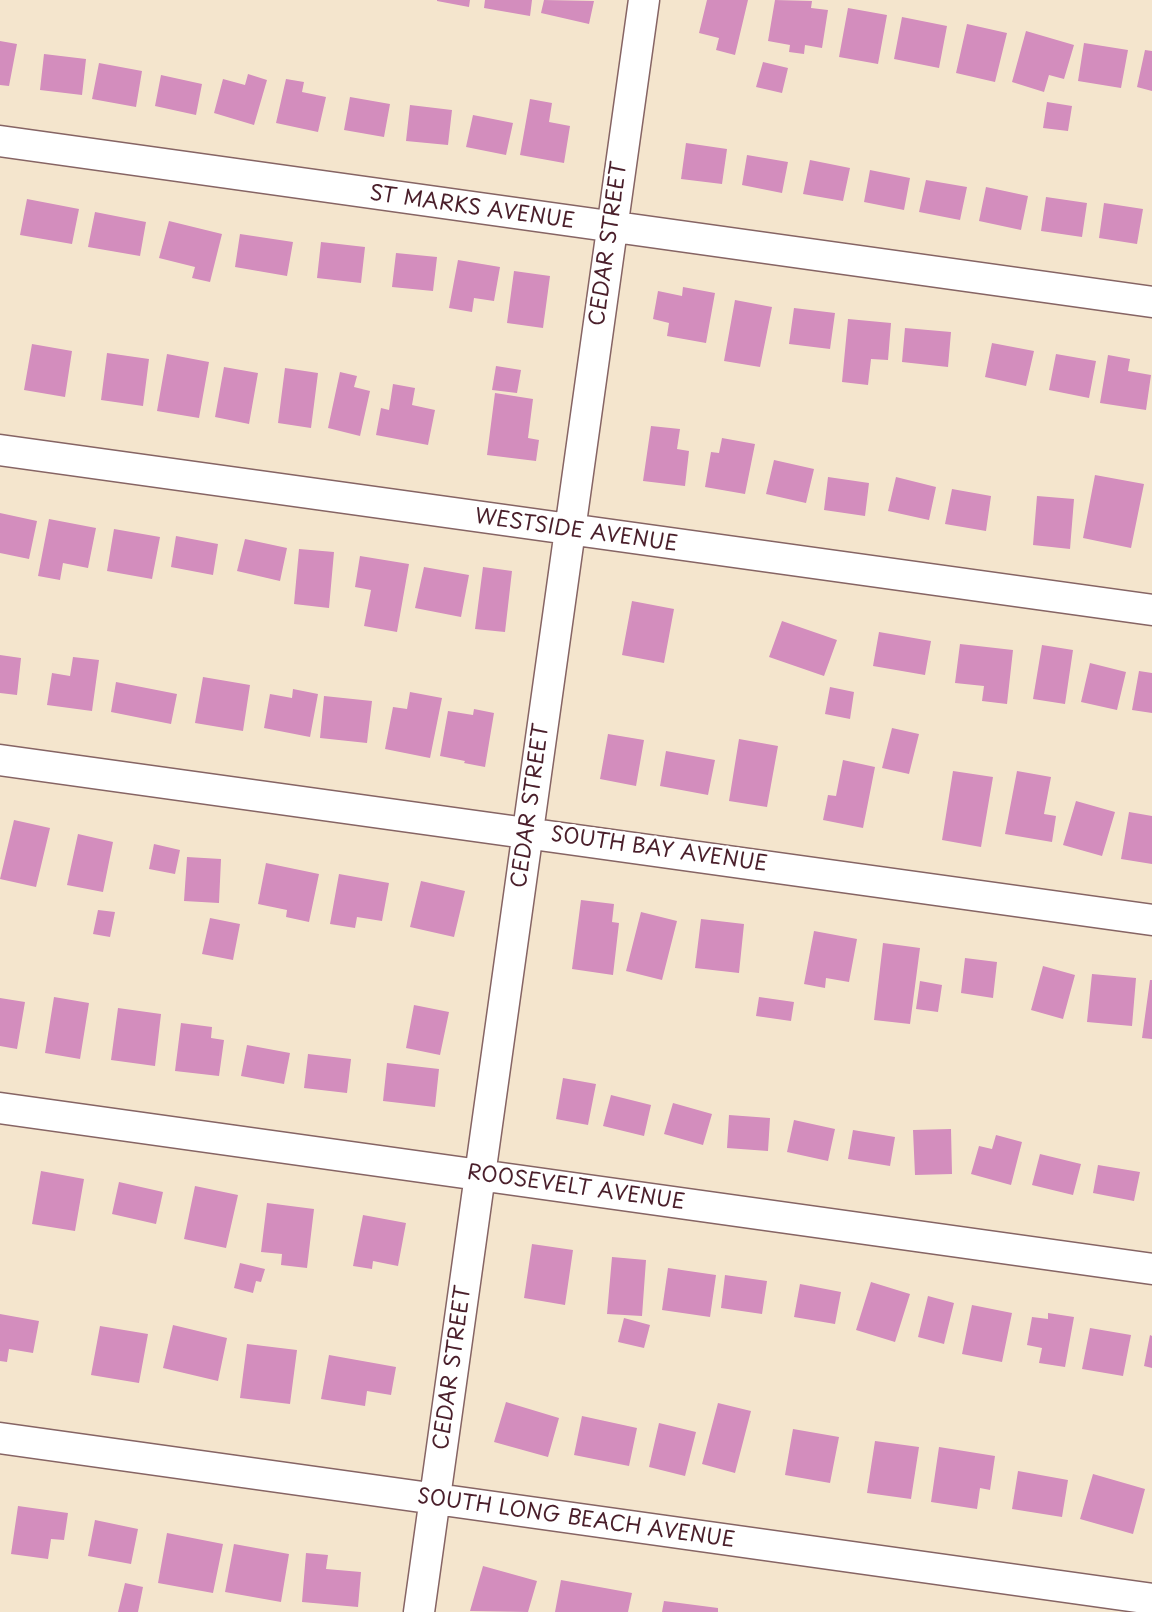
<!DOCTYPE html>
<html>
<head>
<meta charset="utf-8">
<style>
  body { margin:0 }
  canvas { display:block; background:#f4e5cd }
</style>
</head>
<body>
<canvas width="1152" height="1612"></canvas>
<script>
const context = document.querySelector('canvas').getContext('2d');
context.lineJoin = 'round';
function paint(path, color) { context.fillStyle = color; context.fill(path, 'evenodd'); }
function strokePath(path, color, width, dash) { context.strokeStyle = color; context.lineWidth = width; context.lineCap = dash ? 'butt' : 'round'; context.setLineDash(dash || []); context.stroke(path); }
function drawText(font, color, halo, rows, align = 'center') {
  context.font = font + ' "Playpen Sans",sans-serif'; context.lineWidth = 6; context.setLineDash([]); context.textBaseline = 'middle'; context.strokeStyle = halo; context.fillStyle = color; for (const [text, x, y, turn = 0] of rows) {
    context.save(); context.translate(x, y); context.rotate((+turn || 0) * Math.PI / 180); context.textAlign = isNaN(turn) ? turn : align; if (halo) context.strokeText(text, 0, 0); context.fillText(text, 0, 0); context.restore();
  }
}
const building = new Path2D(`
  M437,0H470L469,7L437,1Z
  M485,0H532L530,16L484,8Z
  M544,0L594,1L589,24L541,13Z
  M707,0H748L735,55L716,50L719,38L699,33Z
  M775,0L812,1L811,8L828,10L822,48L805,45L804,54L789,52L790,45L768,41Z
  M848,8L887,15L878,64L839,57Z
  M902,17L947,26L939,68L894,59Z
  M967,24L1007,33L995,82L956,73Z
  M1026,31L1074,45L1064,79L1049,75L1044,92L1012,82Z
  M0,41L17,44L9,86L0,85Z
  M1084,43L1128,50L1121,88L1078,81Z
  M1145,50L1152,51V91L1137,87Z
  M44,54L86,59L82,95L40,90Z
  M763,62L788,68L782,93L756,87Z
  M99,63L142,71L136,107L92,99Z
  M248,74L267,80L254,125L214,113L223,79L245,85Z
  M161,75L202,84L196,115L155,106Z
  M286,79L304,82L302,92L326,97L318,132L276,123Z
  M350,97L390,104L384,137L344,130Z
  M530,99L552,103L549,122L570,126L564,163L520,155Z
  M1047,102L1072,106L1068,131L1043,128Z
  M410,105L452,110L448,145L406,141Z
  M473,115L513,123L506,155L466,147Z
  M686,143L727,149L722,184L681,179Z
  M747,155L788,162L782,193L742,185Z
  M810,160L850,168L843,201L803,194Z
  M870,170L910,178L904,210L864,202Z
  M926,180L967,187L960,220L919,212Z
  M986,187L1028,196L1021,230L979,221Z
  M1046,197L1087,203L1082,237L1041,231Z
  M27,199L79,209L72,244L20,235Z
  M1104,203L1143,209L1137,244L1099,238Z
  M95,212L146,222L140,256L88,247Z
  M169,221L222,234L210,282L192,278L195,267L159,258Z
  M240,234L293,242L287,276L235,267Z
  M321,242L365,247L361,283L317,278Z
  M396,253L437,257L433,291L392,287Z
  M458,260L500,267L494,301L474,298L472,312L449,308Z
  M514,271L550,276L543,328L507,323Z
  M683,287L715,293L706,343L667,336L669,323L653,319L658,291L682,296Z
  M735,300L772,307L760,367L724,361Z
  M794,308L835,313L830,349L789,344Z
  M848,319L891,323L888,360L871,359L868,385L842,382Z
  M905,328L951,332L948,367L902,362Z
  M992,343L1034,351L1026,386L985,377Z
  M32,344L72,351L65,397L24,390Z
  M107,353L149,359L143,406L101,400Z
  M167,354L209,362L199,418L157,411Z
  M1056,354L1096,361L1089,398L1049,390Z
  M1108,355L1130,359L1128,371L1151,375L1146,410L1100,403Z
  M496,366L521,370L517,393L492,390Z
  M224,367L258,373L249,424L215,417Z
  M285,368L318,373L311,428L278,423Z
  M340,372L357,376L354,387L370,391L360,436L328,428Z
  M393,384L415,388L412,405L435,410L428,445L376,435L381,408L389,410Z
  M495,393L533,399L528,438L539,440L536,461L487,455Z
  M651,426L680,429L677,449L689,451L685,486L643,481Z
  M722,438L755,444L745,494L705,487L711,452L719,453Z
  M774,460L814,469L806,503L766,494Z
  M1095,475L1144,484L1131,548L1083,538Z
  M828,477L869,483L865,516L824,510Z
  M896,477L936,487L929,520L888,511Z
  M952,489L991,496L986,531L945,524Z
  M1037,496L1074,499L1070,549L1033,545Z
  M0,513L37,521L29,559L0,553Z
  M49,519L96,528L88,568L63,563L60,580L38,576Z
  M114,529L160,537L152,579L107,571Z
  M176,536L218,544L213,575L171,567Z
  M245,539L287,548L280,581L237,571Z
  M299,549L334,552L329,608L294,604Z
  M360,556L409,564L397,632L364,626L371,590L355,587Z
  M424,567L469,575L461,617L415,608Z
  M483,567L512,571L505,632L475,629Z
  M632,601L674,609L664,663L622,655Z
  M782,621L837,640L824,676L769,657Z
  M879,632L931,641L925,675L873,666Z
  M960,644L1013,650L1007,704L982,701L984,686L955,683Z
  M1042,645L1073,650L1065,704L1033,699Z
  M0,655L21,658L17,695L0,693Z
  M73,657L99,660L92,711L47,705L52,673L70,676Z
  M1090,663L1126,672L1117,710L1081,702Z
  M1139,671L1152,673V713L1132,710Z
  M203,677L250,685L243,731L195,723Z
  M116,682L177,694L171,724L111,712Z
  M830,687L854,692L850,719L825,714Z
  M293,689L318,694L310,737L264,728L270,694L292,698Z
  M410,692L442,698L430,758L385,749L393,707L407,709Z
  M324,696L372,701L367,743L320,738Z
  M474,709L494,713L485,767L464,763L465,761L440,756L448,711L473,715Z
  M892,728L919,734L909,774L882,768Z
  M608,734L644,740L636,786L600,779Z
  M739,739L778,746L767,807L729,801Z
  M666,751L715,760L708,795L660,786Z
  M843,760L875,767L863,828L823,820L828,795L836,796Z
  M953,771L993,777L981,847L942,840Z
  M1017,771L1051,777L1044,814L1056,816L1052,842L1005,834Z
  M1076,801L1115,812L1102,856L1063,845Z
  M1129,812L1152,816V864L1121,859Z
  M14,820L50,828L36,887L0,879Z
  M78,834L113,842L103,892L67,885Z
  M154,844L180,850L175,874L149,869Z
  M187,857L221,859L219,903L184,901Z
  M266,863L319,874L309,922L286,917L287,910L258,904Z
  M339,874L389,883L382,921L357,917L355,928L330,924Z
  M421,881L465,891L454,937L410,927Z
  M581,900L614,904L612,922L619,923L613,975L572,969Z
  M98,910L115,912L110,937L93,934Z
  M641,912L677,921L662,980L626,971Z
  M210,918L240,924L233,960L202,954Z
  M701,919L744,924L739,973L695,968Z
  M814,931L857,939L849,982L826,978L825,988L804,984Z
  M883,943L920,948L910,1024L874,1020Z
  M965,958L997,962L993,998L961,993Z
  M1043,966L1075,975L1063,1019L1031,1010Z
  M1092,974L1136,978L1132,1026L1087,1022Z
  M1150,980H1152V1039L1142,1038Z
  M920,981L942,985L938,1012L916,1009Z
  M54,997L89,1003L80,1059L45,1053Z
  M759,997L794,1002L791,1021L756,1016Z
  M0,998L25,1002L17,1049L0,1046Z
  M414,1005L449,1012L440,1055L406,1048Z
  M118,1008L161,1014L155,1066L111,1060Z
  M181,1023L212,1027L211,1038L224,1040L219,1076L175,1071Z
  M247,1045L290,1053L284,1084L241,1076Z
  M308,1054L351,1059L347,1093L304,1088Z
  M387,1063L439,1069L435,1107L383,1101Z
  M563,1078L596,1084L588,1125L556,1119Z
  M611,1095L651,1105L644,1136L603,1126Z
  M673,1103L712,1114L703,1145L664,1134Z
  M729,1115L770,1118L768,1151L727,1148Z
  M794,1120L835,1129L828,1161L787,1152Z
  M951,1129L952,1174L915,1175L913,1130Z
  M853,1130L895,1137L890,1166L848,1159Z
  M996,1135L1022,1142L1011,1185L971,1174L979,1146L992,1149Z
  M1040,1154L1081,1164L1073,1195L1032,1185Z
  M1098,1165L1140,1172L1134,1201L1093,1193Z
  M41,1171L84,1179L75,1231L32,1224Z
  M119,1182L163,1192L156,1224L112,1214Z
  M195,1186L238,1195L226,1248L184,1239Z
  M267,1203L314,1209L307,1268L281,1265L282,1254L261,1252Z
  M363,1215L406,1223L398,1266L373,1261L372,1269L353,1266Z
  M532,1244L573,1250L565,1305L524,1298Z
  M612,1257L646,1260L642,1316L607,1314Z
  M240,1263L265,1269L261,1282L256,1281L253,1293L234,1288Z
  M668,1268L716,1275L710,1317L662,1310Z
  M725,1275L767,1281L762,1314L721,1308Z
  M871,1282L910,1294L895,1342L856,1330Z
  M800,1284L841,1292L835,1324L794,1317Z
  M928,1296L954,1303L944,1344L918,1337Z
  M972,1305L1012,1313L1002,1362L962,1354Z
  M1048,1313L1074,1317L1065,1367L1039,1363L1042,1348L1027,1345L1032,1317L1048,1319Z
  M0,1314L39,1321L33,1353L9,1349L7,1362L0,1361Z
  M624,1318L650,1325L644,1348L618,1342Z
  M173,1325L227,1338L218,1381L163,1368Z
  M100,1326L148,1334L139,1383L91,1375Z
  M1090,1328L1131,1335L1123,1376L1082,1369Z
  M1150,1335L1152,1336V1368L1144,1366Z
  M247,1344L297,1350L290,1404L240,1398Z
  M329,1355L396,1367L391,1395L367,1391L365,1406L321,1399Z
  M506,1402L559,1418L548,1457L494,1442Z
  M718,1403L751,1411L735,1473L702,1464Z
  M582,1416L637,1428L629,1466L574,1455Z
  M659,1423L696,1432L685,1476L649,1467Z
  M793,1429L839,1437L830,1483L785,1475Z
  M875,1441L919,1447L911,1499L867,1493Z
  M939,1447L995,1456L990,1490L980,1488L977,1509L931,1502Z
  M1018,1471L1068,1480L1062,1517L1012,1509Z
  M1093,1474L1145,1489L1133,1534L1080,1519Z
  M18,1506L68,1513L64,1540L51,1539L48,1559L11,1554Z
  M95,1520L138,1529L131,1564L88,1556Z
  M167,1533L223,1544L213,1593L158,1583Z
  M234,1544L289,1554L281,1602L225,1592Z
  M306,1553L328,1555L326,1569L361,1572L358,1607L302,1602Z
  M483,1566L537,1581L528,1612L470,1611Z
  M561,1580L632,1593L628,1612H555Z
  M125,1583L143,1587L138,1612H118Z
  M664,1601L718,1608V1612H662Z`);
const minor = new Path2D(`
  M0,141L1152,302
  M0,450L1152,610
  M0,760L1152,920
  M0,1108L1152,1269
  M0,1438L1152,1599
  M419,1612L644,0`);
const streetNames = [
  ["ST MARKS AVENUE",472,208,8],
  ["CEDAR STREET",609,244,-82],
  ["WESTSIDE AVENUE",576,531,8],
  ["CEDAR STREET",531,806,-82],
  ["SOUTH BAY AVENUE",659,850,8],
  ["ROOSEVELT AVENUE",576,1188,8],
  ["CEDAR STREET",453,1368,-82],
  ["SOUTH LONG BEACH AVENUE",576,1519,8]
];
paint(building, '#d38dbd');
strokePath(minor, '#866464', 33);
strokePath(minor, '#fff', 30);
drawText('21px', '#4a1f2b', '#fff', streetNames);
</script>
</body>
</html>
